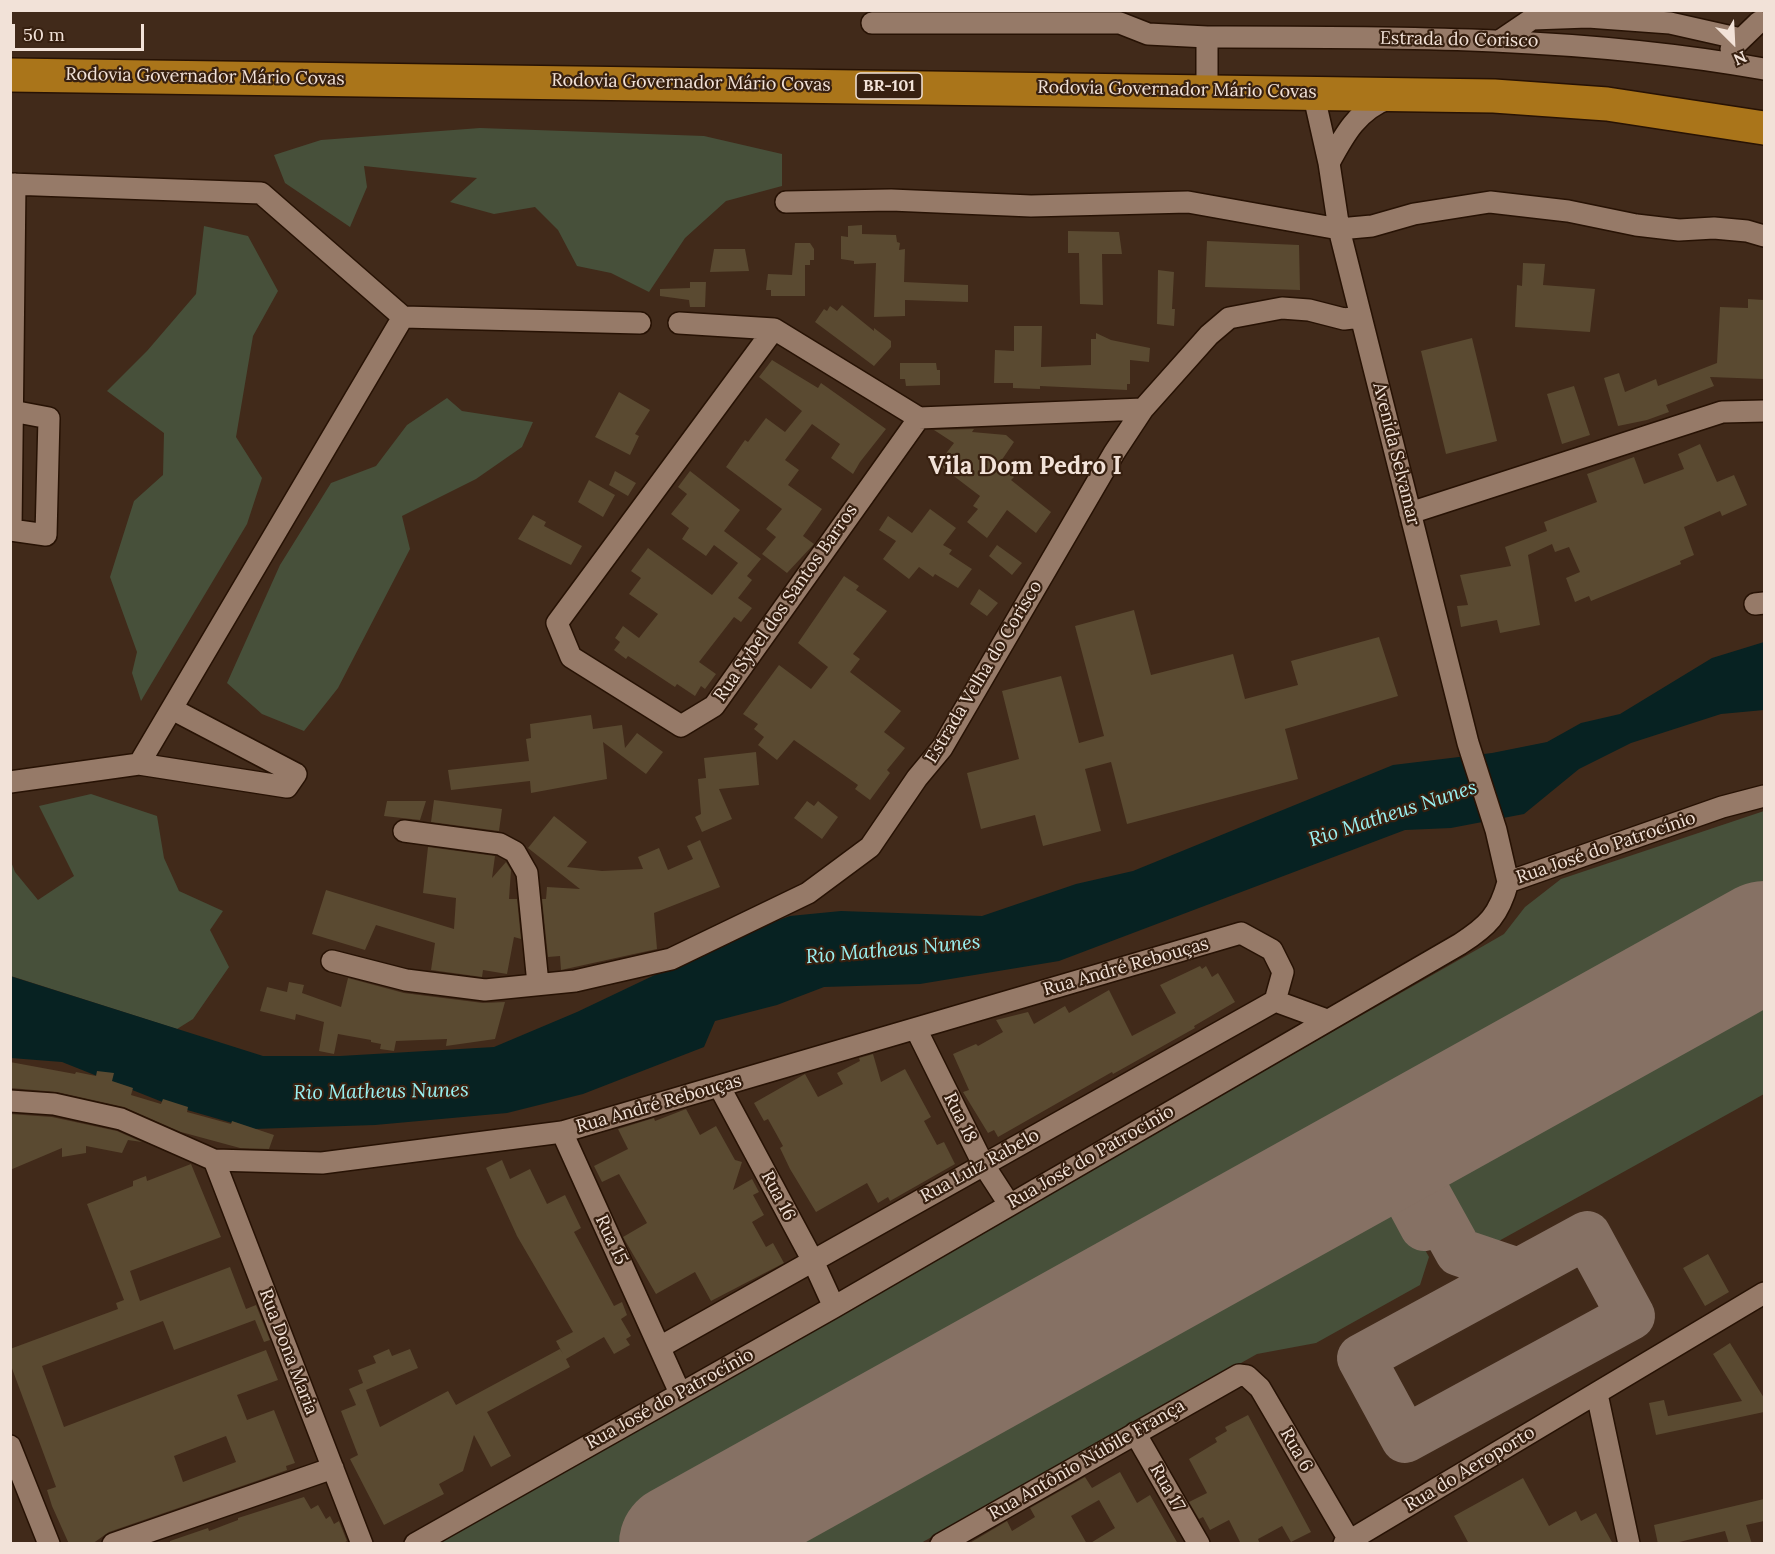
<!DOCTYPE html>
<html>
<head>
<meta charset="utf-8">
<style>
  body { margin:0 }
  #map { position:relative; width:1775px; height:1554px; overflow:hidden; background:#412a1a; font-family:Lora,serif }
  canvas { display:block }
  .frame { position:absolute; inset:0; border:12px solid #f2e2d8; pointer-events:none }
  .north { position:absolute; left:1703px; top:12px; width:60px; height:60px; -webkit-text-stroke:4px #372010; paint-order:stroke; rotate:156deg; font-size:16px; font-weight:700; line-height:24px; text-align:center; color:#f2e2d8 }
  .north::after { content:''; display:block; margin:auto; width:21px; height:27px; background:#f2e2d8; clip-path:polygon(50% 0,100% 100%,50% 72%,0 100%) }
  .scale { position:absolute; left:12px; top:24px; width:132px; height:27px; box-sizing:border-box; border:3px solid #f2e2d8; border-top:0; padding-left:8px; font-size:18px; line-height:21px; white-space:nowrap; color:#f2e2d8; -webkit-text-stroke:4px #372010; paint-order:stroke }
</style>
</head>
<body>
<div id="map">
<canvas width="1775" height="1554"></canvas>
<div class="frame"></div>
<div class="north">N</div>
<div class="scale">50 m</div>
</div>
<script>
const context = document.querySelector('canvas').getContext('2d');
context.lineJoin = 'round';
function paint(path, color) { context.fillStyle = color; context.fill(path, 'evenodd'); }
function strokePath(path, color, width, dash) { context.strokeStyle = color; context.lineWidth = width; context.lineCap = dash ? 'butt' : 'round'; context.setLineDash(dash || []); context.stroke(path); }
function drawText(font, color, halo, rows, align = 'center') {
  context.font = font + ' Lora,serif'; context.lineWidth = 4.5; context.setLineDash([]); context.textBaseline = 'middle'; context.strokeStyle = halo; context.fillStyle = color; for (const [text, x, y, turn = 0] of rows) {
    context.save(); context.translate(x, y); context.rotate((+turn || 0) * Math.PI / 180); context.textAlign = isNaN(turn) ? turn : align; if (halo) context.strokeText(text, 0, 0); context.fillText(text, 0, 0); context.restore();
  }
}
const green = new Path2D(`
  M480,128L704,136L782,154V186L726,201L685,238L649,292L611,273L577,266L558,230L535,207L494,214L450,202L477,178L364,166L367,187L350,227L285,183L274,155L321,140Z
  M204,226L248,236L278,291L253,336L236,437L262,478L247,524L141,701L132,673L137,652L110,577L134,501L163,475L164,433L107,391L147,351L196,294Z
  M447,398L462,411L533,422L522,447L476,479L402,516L410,549L338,688L304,731L262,714L227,683L280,565L331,483L376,466L407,425Z
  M91,794L157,816L164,858L179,891L223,911L210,930L229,967L193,1019L177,1029L11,976L10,859L15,872L38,900L74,876L39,806Z
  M1764,811V906L617,1543L432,1544L1478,949L1504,934L1525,907L1561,879Z
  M1764,976V1094L1488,1247L1464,1240L1431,1177L1441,1154Z
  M1373,1191L1398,1201L1429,1257L1420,1285L1316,1343L1257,1354L921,1543L739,1544Z`);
const water = new Path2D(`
  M1764,642V710L1721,714L1631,743L1579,769L1524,814L1451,828L1405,830L1059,961L920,984L824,987L777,1005L715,1021L704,1047L583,1094L507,1113L375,1125L253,1129L170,1105L62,1062L11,1058L10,976L263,1056H340L494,1047L577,1012L745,932L790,916L841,911L982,916L1076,884L1133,871L1393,765L1492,753L1547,742L1581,723L1620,714L1712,658Z`);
const taxiway = new Path2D(`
  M1433,1125L1418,1178L1459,1252L1518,1272
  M1362,1164L1403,1188L1424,1227
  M1587,1235L1631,1316L1405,1439L1361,1358Z`);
const runway = new Path2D(`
  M679,1544L1764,941`);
const building = new Path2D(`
  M862,225V234L896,235L897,242L900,243L899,250L905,249L904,282L968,285V302L905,300V316L874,317L876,263L854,264V261L841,259V236L848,237V226Z
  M1068,231L1119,232L1122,254H1102L1103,305L1080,304L1079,253H1068Z
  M1207,241L1299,245L1300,290L1205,287Z
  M795,243H810L814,249V260H810V265H805V296H771V290H766L768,274L792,275Z
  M714,249H745L749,271L710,272Z
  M1523,263L1545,264L1543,285L1595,289L1590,332L1515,327L1517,285L1522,286Z
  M1158,270L1174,272L1172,309H1175L1174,326L1157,324Z
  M690,282H706L705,307H690L689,300L660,296V289L690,288Z
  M1748,299L1764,300V379L1710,377L1714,386L1666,405L1669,412L1647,420L1618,426L1604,378L1619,373L1625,392L1656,379L1658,386L1717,363L1720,307L1748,308Z
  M842,305L874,331V328L891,341V347L874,366L815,322L824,309L827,311L830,306L837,311Z
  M1014,326H1042L1041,367L1091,365V339H1096V333L1111,340L1150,348L1149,362L1130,360V384H1127V390L1040,386V389L1013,388V383H994L995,350L1014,351Z
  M1472,338L1497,441L1446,454L1421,351Z
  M772,360L818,388L821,383L886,429L860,462L853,474L831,458L840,444L812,424L785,460L799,470L788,485L822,509L803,536L814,544L787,573L762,554L776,537L766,529L782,509L726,467L745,440L748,442L766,418L785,432L802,411L759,377Z
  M900,363H936L937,370H940V385L906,386L905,379H900Z
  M1574,386L1590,435L1562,444L1547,394Z
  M619,392L650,410L635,434L639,436L630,455L595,437Z
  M974,429L972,432L1006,435L1014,442L999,464L1014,477L1011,480L1051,512L1036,533L1007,510L987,538L967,522L978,509L973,506L980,496L938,464L954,443L934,430Z
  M1700,444L1717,482L1734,475L1747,505L1722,516L1720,511L1684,527L1694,555L1680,561L1681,564L1591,601L1589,596L1575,602L1566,578L1580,572L1569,547L1555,552L1552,544L1528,555L1540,625L1500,633L1497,620L1461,627L1457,606L1468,605L1460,575L1511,566L1505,547L1547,531L1544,522L1597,502L1587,474L1634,457L1644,484L1684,469L1678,454Z
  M615,471L636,483L628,496L609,485Z
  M690,471L740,510L724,531L761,559L747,576L752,580L738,598L752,608L741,622L734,617L699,662L716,674L705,689L701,686L695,696L677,684L675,687L628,656L626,659L614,650L620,642L615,638L623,626L639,638L658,614L629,594L641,578L631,571L648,548L712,595L738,563L714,545L706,556L682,539L689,528L671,514L687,494L678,487Z
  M589,480L615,495L603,517L578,502Z
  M930,509L956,528L943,545L952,550L949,554L972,569L958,588L935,574L933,577L919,567L909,579L883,559L896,541L879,530L888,516L912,533Z
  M533,515L546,522L544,526L582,546L571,565L518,539Z
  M997,545L1022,563L1012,575L989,556Z
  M844,576L859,586L856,590L887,611L853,654L860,659L850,672L901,711L884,732L905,748L887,770L890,773L870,800L855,789L858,785L794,740L777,760L758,745L764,737L754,729L758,724L743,714L779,665L811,689L828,667L798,643Z
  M979,589L998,603L987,616L970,604Z
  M1134,610L1151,675L1233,654L1245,699L1298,685L1291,661L1379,637L1398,696L1285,729L1298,779L1127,824L1111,762L1085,769L1101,831L1043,846L1035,815L981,829L967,773L1019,759L1002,691L1061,676L1079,743L1104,736L1075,626Z
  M591,715L593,729L622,725L625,748L637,733L663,752L646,774L603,742L607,779L531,793L530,781L451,790L448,770L529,761L526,739L531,738L530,724Z
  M756,752L759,785L719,789L732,819L702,832L695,817L701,814L698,779L706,778L704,758Z
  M434,800L502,809L499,831L431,822Z
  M387,801H426L420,820L384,816Z
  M807,801L814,806L818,801L838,817L822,839L794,818Z
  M554,816L587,842L567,867L602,871L643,869L638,857L659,848L668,870L693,859L687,846L700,840L720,887L654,913L657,949L561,970L560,956L548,957L542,899H546L547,887L580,889L528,848Z
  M428,847L495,856L492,878L506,862L511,870L509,899H517L521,939L514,937L507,974L483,970L482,977L431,970L435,943L376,925L365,950L312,934L326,890L454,929L456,898L423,893Z
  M1200,966L1202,969L1206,966L1212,977L1218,973L1235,1002L1194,1026L1195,1028L1113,1074L1112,1072L998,1137L994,1130L988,1133L963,1092L969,1090L953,1054L976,1044L978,1046L1003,1032L996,1020L1028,1012L1034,1024L1065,1006L1069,1013L1109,990L1132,1036L1176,1013L1160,985Z
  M348,978L404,993L483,1003L505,1002L495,1039L446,1046L447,1039L396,1041L394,1051L380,1049L381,1044L371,1042V1040L338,1034L334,1054L319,1051L324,1022L296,1014L295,1020L260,1011L267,987L287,992L289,982L304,985L302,993L341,1007Z
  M873,1054L881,1082L905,1069L931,1117L924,1121L937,1145L944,1142L955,1164L890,1201L888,1197L878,1203L867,1183L816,1212L790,1169L780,1148L783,1146L768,1119L764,1121L754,1103L805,1074L818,1097L843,1084L837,1073L860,1061L859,1058Z
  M10,1062L75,1074L76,1072L96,1076L97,1071L114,1073L112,1081L133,1088L131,1095L161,1104L163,1099L188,1107L187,1112L231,1124L232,1121L274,1135L269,1149L240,1148L181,1132L124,1107L57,1092L10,1088Z
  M686,1109L700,1135L716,1126L735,1160L742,1162L733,1190L752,1179L759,1192L753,1195L764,1215L752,1222L766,1247L773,1243L784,1263L711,1301L695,1272L656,1294L623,1237L647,1223L619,1174L602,1182L594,1166L628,1149L618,1129L654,1118L655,1121Z
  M10,1114L52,1117L117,1131L142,1142L128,1140L122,1153L86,1146V1153L62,1157V1148L10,1170Z
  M502,1160L510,1179L530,1169L547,1204L565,1195L581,1228L574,1232L614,1306L622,1302L627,1315L621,1319L631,1336L626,1339L630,1345L614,1354L604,1337L566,1359L570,1367L487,1412L511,1456L491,1467L474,1435L463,1471L439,1484L444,1494L384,1525L350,1459L358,1455L341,1411L356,1405L349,1389L363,1383L358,1370L376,1363L373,1356L389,1349L392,1356L410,1349L418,1368L366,1390L380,1427L448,1391L456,1405L560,1349L563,1354L556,1341L573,1332L517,1236L486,1168Z
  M191,1164L221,1237L130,1271L140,1301L230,1267L246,1309L256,1305L270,1340L264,1342L255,1320L174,1350L163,1321L42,1366L64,1427L266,1350L278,1380L237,1395L247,1420L274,1410L295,1463L286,1466L287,1470L265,1478L109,1532L92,1544H69L52,1506L47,1490L56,1487L10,1363V1349L118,1309L116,1303L124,1300L87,1204L133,1186V1181L146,1176L147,1181ZM226,1436L236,1462L183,1482L174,1456Z
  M1708,1254L1729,1292L1705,1306L1683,1268Z
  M1730,1343L1764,1398V1412L1656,1435L1649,1403L1664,1400L1668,1416L1742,1401L1713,1354Z
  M1248,1415L1311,1532L1291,1542L1282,1526L1258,1539L1260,1544H1241L1229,1520L1210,1530L1203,1517L1199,1519L1189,1502L1207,1493L1189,1459L1217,1442L1215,1438L1227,1431L1225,1427Z
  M1120,1472L1137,1503L1150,1495L1178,1544H1089L1115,1528L1099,1500L1071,1516L1087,1544H968L1007,1521L1012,1531L1035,1517L1030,1508L1085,1477L1092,1488Z
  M1523,1478L1549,1526L1576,1511L1581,1521L1596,1513L1613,1544H1469L1454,1516Z
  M304,1497L311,1509L318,1505L326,1519L330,1516L334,1524L339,1521L347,1541L342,1544H170V1541L208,1528L209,1531L238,1520V1518Z
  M1764,1499V1521L1746,1525L1752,1544H1729L1725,1531L1671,1544H1658L1654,1525Z`);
const minor = new Path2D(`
  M872,23H1120L1148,34L1207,37
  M1501,40L1532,19L1588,17L1670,23L1741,39
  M1731,49L1759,22
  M1207,91V37C1393,37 1580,36 1764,69
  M1313,92L1329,163L1339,229L1468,743L1496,830L1508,882
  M1329,163C1344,135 1358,109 1390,98
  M10,184L261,193L403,317L640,323
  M786,202L891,200L1031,206L1188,202L1339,229L1372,226L1414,214L1490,202L1568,211L1636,225L1679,230L1714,228L1747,231L1764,236
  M679,323L774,329L919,418L1143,409
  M774,329L557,623L571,657L681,726L714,706L919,418
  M12,411L49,418L46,535L11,530L15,184
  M1410,513L1722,412L1764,411
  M1755,604L1764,603
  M139,764L287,787L296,774L172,709
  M10,782L139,764L403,317
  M404,831L500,844L515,852L527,873L538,984
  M332,961L406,980L485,990L575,981L671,959L808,893L870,847L917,778L942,748L1114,453L1143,409L1209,335L1229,318L1282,308L1309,310L1344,319L1361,317
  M1275,1001L1327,1020
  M916,1029L983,1164L1009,1204
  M719,1086L813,1261L834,1307
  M10,1101L54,1104L121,1119L214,1160L322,1163L562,1132L1241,933L1272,950L1283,972L1275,1001L660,1347
  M562,1132L680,1393
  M214,1160L362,1544
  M1597,1394L1629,1544
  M1135,1433L1199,1544
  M10,1446L49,1544
  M113,1544L333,1468
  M415,1544L834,1307L1460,944C1488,926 1499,915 1508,882L1722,807L1764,796
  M941,1544L1239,1375L1247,1376L1260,1388L1349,1540
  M1344,1544L1764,1293`);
const trunk = new Path2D(`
  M10,75L1494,96L1607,104L1764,128`);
const shields = [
  [889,86,66]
];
const shieldNames = [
  ["BR-101",889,86]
];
const streetNames = [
  ["Estrada do Corisco",1459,40,1],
  ["Rodovia Governador Mário Covas",205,77,1],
  ["Rodovia Governador Mário Covas",691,83,1],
  ["Rodovia Governador Mário Covas",1177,90,1],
  ["Avenida Selvamar",1396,454,76],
  ["Rua Sybel dos Santos Barros",786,603,-55],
  ["Estrada Velha do Corisco",984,672,-59],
  ["Rua José do Patrocínio",1606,848,-19],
  ["Rua André Rebouças",1126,967,-16],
  ["Rua André Rebouças",659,1104,-16],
  ["Rua 18",960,1118,64],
  ["Rua José do Patrocínio",1091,1157,-30],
  ["Rua Luiz Rabelo",980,1166,-29],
  ["Rua 16",778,1196,62],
  ["Rua 15",611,1240,65],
  ["Rua Dona Maria",288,1352,69],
  ["Rua José do Patrocínio",670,1399,-29],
  ["Rua 6",1296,1450,60],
  ["Rua Antônio Núbile França",1087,1460,-30],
  ["Rua do Aeroporto",1470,1469,-31],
  ["Rua 17",1167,1488,60]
];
const waterNames = [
  ["Rio Matheus Nunes",1393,814,-18],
  ["Rio Matheus Nunes",893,950,-5],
  ["Rio Matheus Nunes",381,1092,-1]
];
const districtNames = [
  ["Vila Dom Pedro I",1025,467]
];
paint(green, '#47503a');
paint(water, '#072222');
strokePath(taxiway, '#867164', 48);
strokePath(runway, '#867164', 120);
paint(building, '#5a4a31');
strokePath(minor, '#271204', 24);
strokePath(trunk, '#271204', 36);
strokePath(minor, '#967a68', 21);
strokePath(trunk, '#aa751a', 33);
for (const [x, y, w] of shields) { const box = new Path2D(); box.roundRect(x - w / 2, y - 13, w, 26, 4.5); context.fillStyle = '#372010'; context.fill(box); strokePath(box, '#f2e2d8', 1.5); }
drawText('bold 16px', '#f2e2d8', null, shieldNames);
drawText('18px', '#f2e2d8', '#372010', streetNames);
drawText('italic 20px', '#9af1f2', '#372010', waterNames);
drawText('bold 24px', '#f2e2d8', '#372010', districtNames);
</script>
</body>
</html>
